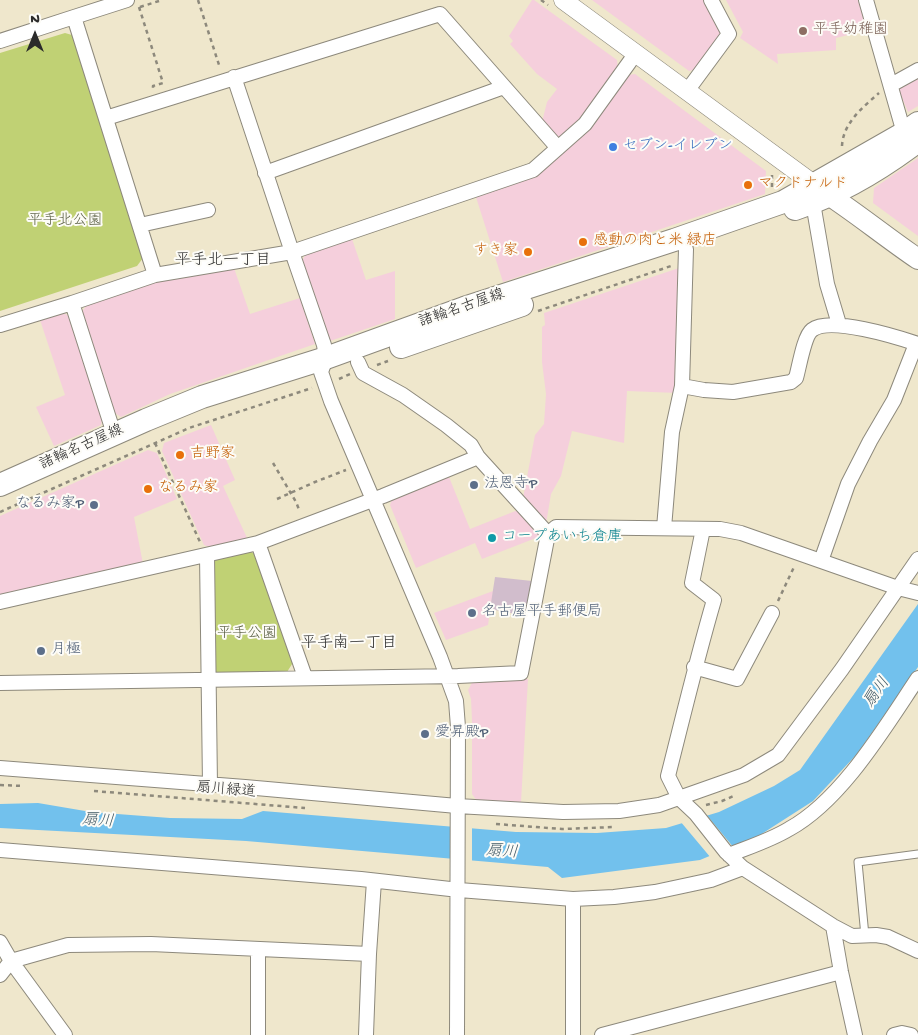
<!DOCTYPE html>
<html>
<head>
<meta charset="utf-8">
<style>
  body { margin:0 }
  #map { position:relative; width:918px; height:1035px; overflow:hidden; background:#efe7cc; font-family:"Gochi Hand",sans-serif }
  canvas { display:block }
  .north { position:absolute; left:10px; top:10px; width:50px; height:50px; -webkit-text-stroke:4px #fdfcf7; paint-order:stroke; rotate:0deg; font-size:14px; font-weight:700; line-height:20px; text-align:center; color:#2b2b2b }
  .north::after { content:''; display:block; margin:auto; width:18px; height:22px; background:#2b2b2b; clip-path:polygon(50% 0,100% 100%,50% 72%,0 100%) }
</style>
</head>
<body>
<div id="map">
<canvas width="918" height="1035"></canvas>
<div class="north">N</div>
</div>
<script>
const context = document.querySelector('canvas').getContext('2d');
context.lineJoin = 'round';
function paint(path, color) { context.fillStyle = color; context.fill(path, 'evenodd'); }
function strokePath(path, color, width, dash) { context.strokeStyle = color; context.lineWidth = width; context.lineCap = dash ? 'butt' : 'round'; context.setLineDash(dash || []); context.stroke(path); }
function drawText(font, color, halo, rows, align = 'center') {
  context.font = font + ' "Gochi Hand","Klee One",sans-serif'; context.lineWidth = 4; context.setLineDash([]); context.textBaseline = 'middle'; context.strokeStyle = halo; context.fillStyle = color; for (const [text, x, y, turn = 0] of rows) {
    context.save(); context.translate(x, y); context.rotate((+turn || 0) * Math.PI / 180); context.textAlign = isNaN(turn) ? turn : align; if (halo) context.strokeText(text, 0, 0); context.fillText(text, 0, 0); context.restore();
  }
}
const built = new Path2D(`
  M532,0H534L617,60L618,70L579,122L563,137H555L542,122L547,102L557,89L537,74L510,44L513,41L509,36Z
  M592,0H705L721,29V35L697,69L689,71Z
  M726,0H859L868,30L836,38V50L777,54L778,64L740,38L743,32Z
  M635,74L766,171L765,194L503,282L475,194L535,175L624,76Z
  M918,74V106L908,112L898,88Z
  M918,158V236L873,203L874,188Z
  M351,236L366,280L395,271V319L330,341L302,261L307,252Z
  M682,267L678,393L627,391L624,443L572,431L561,476L551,494L546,524L523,498L535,435L544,424L546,394L542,362V327L545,325L544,313Z
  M234,268L250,314L300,298L315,344L170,394L121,417L115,413L82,312L86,306L157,280Z
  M63,313L71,317L102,419L101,425L54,446L36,407L65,395L40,320Z
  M211,425L235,480L223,486L248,540L212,548L204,545L162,451L164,443Z
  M148,450L157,453L177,499L134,517L143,564L0,595V516Z
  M449,477L470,529L518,510L541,536L482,559L475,543L416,568L390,505L392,499Z
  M493,591L488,625L446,640L434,613Z
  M528,679L521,802L477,801L472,794V720L471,699L468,690L473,681Z`);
const industrial = new Path2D(`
  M495,577L532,581L526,616L490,609Z`);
const green = new Path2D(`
  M65,33L72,35L143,258L137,266L0,311V53Z
  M247,550L257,555L294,661L287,672L217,673L211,667L210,564L216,558Z`);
const water = new Path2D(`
  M918,604V667L857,754L813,801L760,835L700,860L562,878L548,867L246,841L0,828V804L38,803L91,812L170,818L242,819L263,811L516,832L597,833L666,828L719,812L774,786L800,770Z`);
const pier = new Path2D(`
  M705,813L734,848L711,858L680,821Z
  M450,823L472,825V863L450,861Z`);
const path = new Path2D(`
  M198,0L220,68
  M541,0L548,5
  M139,7L163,83L153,86V88
  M140,7L162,0
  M842,146C843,123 863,107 879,93
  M772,187V172
  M538,311L671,266
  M377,365L388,361
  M339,379L350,374
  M155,443L200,542
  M273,463L296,502L300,512
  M277,499L315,482L346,470
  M0,512L189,428L312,388
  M778,601L794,567
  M0,785L23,786
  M94,791L305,808
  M706,805L722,801L736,795
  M496,824L562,829L615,827`);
const service = new Path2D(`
  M865,936L858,862L918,854`);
const minor = new Path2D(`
  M866,0L904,133
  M0,41L74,17
  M891,85L918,70
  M687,91L729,34L711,0
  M106,118L440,14L558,148
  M265,173L504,87
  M813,203L827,284L839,324
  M140,225L208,210
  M155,275L292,252L234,77
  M0,325L72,303
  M682,386L704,390L733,392L791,382L796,378C799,368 804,336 812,330C830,316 897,337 918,344
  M114,434L72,303L155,275L74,17L127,0
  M664,528L672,432L682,386L686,249
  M703,529L692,583L714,600C697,658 683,717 668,776L679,798L696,814L726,852L743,868L833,926L852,936L876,935L888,937L918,951
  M548,534L556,527L720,529L741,533L898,588L918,593
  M258,543L305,677
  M207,555L210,785
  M821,561L848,484L870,441L894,400L916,344
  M0,602L258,543L383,496L478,457
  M694,667L737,679L772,613
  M0,683L458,676L521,673L548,534L478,457L471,445L446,425L403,395L363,373L358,362
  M0,768L245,787L457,806L563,812L619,811L659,805L744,775L778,755L842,669L918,559
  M0,850L361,879L459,890L573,899L614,897L655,892L711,880L743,868
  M729,855C749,847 771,840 789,829C842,800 885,727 918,678
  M833,926L841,972L855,1035
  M0,942L11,961L65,1035
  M258,950V1035
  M0,975L11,961L68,945L151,944L369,954
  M366,1035L369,954L374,881
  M457,1035L458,727L456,701L440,657L331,401L321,372L326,358L324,345L292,252L533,170L585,124L636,53
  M573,1035V899
  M602,1035L841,972
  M894,1035L902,1033L911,1035`);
const tertiary = new Path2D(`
  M563,0L815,185`);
const secondary = new Path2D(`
  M818,188C853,210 884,236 918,259`);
const primary = new Path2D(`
  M795,209C839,194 881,169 918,141
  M401,347L522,305
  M0,485L146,420L202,397L326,358L464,308L674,240L783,202L904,133L918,123`);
const markers = [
  [803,31,5,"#8d6e63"],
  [613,147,5,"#3f7fe0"],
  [748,185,5,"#e8710a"],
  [583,242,5,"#e8710a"],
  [528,252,5,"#e8710a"],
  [180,455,5,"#e8710a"],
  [474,485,5,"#5c6f8a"],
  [148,489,5,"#e8710a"],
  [94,505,5,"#5c6f8a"],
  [492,538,5,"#0f9aa8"],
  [472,613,5,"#5c6f8a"],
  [41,651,5,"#5c6f8a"],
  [425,734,5,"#5c6f8a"]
];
const educationNames = [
  ["平手幼稚園",813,31]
];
const shopNames = [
  ["セブン-イレブン",623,147]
];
const foodNames = [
  ["マクドナルド",758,185],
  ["感動の肉と米 緑店",593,242],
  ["すき家",518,252,"right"],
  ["吉野家",190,455],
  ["なるみ家",158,489]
];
const parkNames = [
  ["平手北公園",65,222],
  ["平手公園",247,635]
];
const streetNames = [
  ["諸輪名古屋線",462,309,-19],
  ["諸輪名古屋線",82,448,-24],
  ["扇川緑道",226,791,5]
];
const serviceNames = [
  ["法恩寺P",484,485],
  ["なるみ家P",84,505,"right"],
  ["名古屋平手郵便局",482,613],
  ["月極",51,651],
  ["愛昇殿P",435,734]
];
const cultureNames = [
  ["コープあいち倉庫",502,538]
];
const neighbourhoodNames = [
  ["平手北一丁目",223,262],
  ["平手南一丁目",349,645]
];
const waterNames = [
  ["扇川",878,693,-55],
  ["扇川",98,822,4],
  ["扇川",502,853,4]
];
paint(built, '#f5cfdc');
paint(industrial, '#d1bdcc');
paint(green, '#c0d174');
paint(water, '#72c1ed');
paint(pier, '#efe7cc');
strokePath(service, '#8d897c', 9);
strokePath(minor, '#8d897c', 16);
strokePath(tertiary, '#8d897c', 19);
strokePath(secondary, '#8d897c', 22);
strokePath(primary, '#8d897c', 24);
strokePath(path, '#8d897c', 2.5, [4, 4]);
strokePath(service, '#fff', 7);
strokePath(minor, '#fff', 14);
strokePath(tertiary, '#fff', 18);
strokePath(secondary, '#fff', 20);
strokePath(primary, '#fff', 22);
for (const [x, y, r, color] of markers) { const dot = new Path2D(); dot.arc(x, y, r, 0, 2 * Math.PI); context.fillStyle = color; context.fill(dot); strokePath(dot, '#fdfcf7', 2); }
drawText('15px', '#785e54', '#fdfcf7', educationNames, 'left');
drawText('15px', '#366cbe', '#fdfcf7', shopNames, 'left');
drawText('15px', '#c56008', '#fdfcf7', foodNames, 'left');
drawText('15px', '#585d41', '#fdfcf7', parkNames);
drawText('15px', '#2b2b2b', '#fdfcf7', streetNames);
drawText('15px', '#4e5e75', '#fdfcf7', serviceNames, 'left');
drawText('15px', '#0d838f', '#fdfcf7', cultureNames, 'left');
drawText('16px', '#2b2b2b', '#fdfcf7', neighbourhoodNames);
drawText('italic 16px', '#405865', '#fdfcf7', waterNames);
</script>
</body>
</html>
